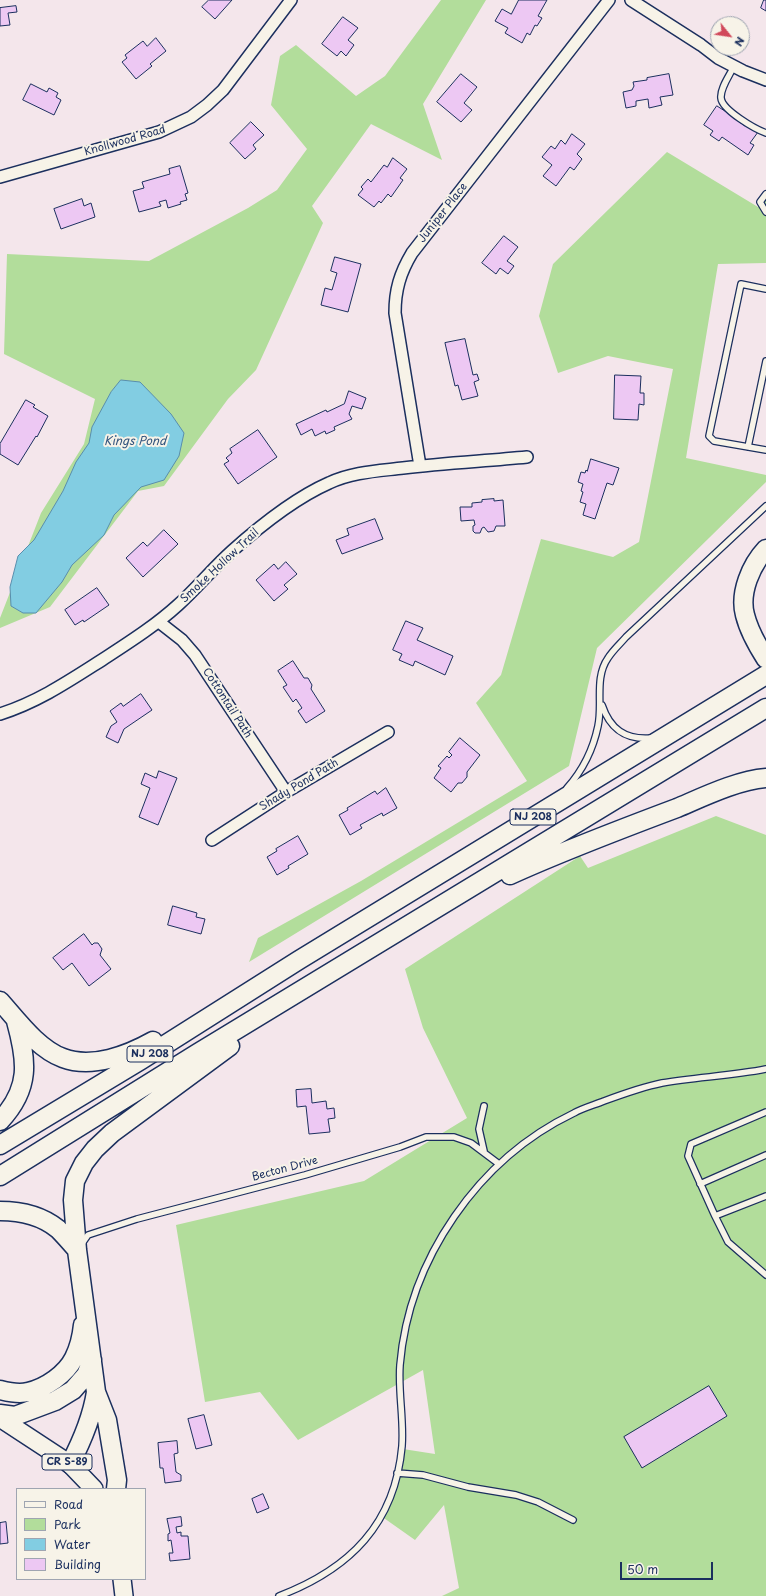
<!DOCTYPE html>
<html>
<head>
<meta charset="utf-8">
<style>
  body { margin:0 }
  #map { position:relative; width:766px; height:1596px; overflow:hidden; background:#f4e6eb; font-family:"Playpen Sans",sans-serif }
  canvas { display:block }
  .legend { position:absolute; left:16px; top:1488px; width:130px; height:92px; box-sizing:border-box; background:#f7f3e8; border:1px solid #9fa5b1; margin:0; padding:5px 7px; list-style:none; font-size:12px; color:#1b2f5e }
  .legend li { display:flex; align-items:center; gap:8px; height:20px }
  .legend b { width:20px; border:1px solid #9fa5b1 }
  .north { position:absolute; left:710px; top:16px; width:40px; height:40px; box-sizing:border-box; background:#f7f3e8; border:1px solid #9fa5b1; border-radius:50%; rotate:120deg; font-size:11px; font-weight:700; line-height:16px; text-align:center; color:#1b2f5e }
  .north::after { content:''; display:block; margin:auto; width:14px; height:18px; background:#d1495b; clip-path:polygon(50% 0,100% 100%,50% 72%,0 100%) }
  .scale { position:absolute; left:620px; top:1562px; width:93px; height:18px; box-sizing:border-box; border:2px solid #1b2f5e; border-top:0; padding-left:5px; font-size:12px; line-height:14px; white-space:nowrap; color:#1b2f5e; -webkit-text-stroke:3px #f7f3e8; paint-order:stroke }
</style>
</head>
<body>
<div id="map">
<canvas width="766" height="1596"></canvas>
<ul class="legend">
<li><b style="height:5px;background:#f7f3e8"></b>Road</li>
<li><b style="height:11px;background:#b2dd9b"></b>Park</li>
<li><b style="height:11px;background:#82cde2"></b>Water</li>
<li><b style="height:11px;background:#edc8f3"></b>Building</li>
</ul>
<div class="north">N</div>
<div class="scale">50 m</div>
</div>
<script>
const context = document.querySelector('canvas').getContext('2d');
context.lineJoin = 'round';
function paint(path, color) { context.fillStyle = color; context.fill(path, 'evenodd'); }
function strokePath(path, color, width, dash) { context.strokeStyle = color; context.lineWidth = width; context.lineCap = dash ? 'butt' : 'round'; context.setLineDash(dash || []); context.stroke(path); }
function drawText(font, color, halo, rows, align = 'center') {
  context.font = font + ' "Playpen Sans",sans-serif'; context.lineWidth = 4; context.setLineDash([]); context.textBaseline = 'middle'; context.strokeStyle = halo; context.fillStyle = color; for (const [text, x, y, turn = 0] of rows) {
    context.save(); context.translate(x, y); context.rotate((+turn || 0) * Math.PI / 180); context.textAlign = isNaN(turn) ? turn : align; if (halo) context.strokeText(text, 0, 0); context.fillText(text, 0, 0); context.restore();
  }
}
const green = new Path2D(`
  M441,0H486L423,104L442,160L371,124L312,206L323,223L256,370L228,399L164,486L138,491L50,607L0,628V618L41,513L84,444L95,399L4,354L7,254L149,261L248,208L277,190L307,149L271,105L280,56L296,45L356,96L385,76Z
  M667,152L758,207L766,197V263L718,264L686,458L766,475V482L597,648L569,766L249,962L258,938L361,881L527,781L476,703L501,675L541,539L613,557L639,542L673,369L608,356L558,373L539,316L553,264Z
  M716,816L766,835V1596H442L459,1588L444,1505L415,1540L381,1516L403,1449L435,1454L423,1370L298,1440L260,1392L205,1402L176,1225L364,1181L467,1118L423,1028L405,969L580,856L588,868Z`);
const water = new Path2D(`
  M121,380L140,382L171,414L184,433L179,456L164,480L141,487L114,515L104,535L72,565L62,582L36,613H23L11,606L10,587L18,556L34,540L63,491L76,462L89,443L92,427L111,392Z`);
const building = new Path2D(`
  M209,0H232L215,19L202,7Z
  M519,0H547L538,16L542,18L537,26L535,25L530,35L527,33L522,43L505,33L508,28L495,21L502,9L511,14Z
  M764,0H766V11L761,8Z
  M16,6L17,12L8,13L10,25L0,26V8Z
  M343,17L358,28L348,40L354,45L346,56L341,51L337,56L322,44Z
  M156,38L166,51L150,64L152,66L136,79L122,62L127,58L125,55L143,41L147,46Z
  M461,74L477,87L464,103L472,110L461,122L437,102Z
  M669,74L673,95L660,97L662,105L649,108L648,99L636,101V106L626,108L623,92L632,90L634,86L633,82L647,80V78Z
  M31,84L47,92L49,88L58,93L56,97L61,100L54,115L23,100Z
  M717,106L739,120L738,121L745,126L746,124L758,132L750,143L754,145L748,155L722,137L719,141L710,135L713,131L704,125Z
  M251,122L264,135L253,145L256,149L245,159L230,143Z
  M572,134L585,144L577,154L582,159L574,170L570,167L556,186L543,176L552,165L542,157L551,146L555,149L561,140L565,144Z
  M393,158L407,169L400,178L403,180L391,197L388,194L381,203L379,201L374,207L358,195L363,189L361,187L368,179L371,182L384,165L387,167Z
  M180,166L188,193L185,194L187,200L180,202L181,204L168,208L166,200L159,202L161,206L139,212L133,191L144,188L142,182L170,174L169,169Z
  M82,199L84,206L91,203L95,217L61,229L54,209Z
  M504,236L518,247L507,261L514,266L508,274L500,268L496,274L482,263Z
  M335,257L361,264L348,312L321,305L325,288L332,290L337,273L331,271Z
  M465,339L473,375L477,374L479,380L474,382L478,396L462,400L458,385L455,386L445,343Z
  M615,375L641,376L640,393H644V405L639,404L638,420L614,419Z
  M349,391L366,398L362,409L352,406L349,414L352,419L334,427L335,430L326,434L325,431L315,436L312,429L301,435L296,424L326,410L327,412L344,404Z
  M26,400L35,405L33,407L48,416L37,437L36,436L18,465L0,454V444Z
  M258,430L277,457L238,484L224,464L229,461L226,458L232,453L230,449Z
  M591,459L619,468L613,485L607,483L595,519L583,515L586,504L580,502L583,492L581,491L583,484L578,482L581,472L585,473L586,470L587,471Z
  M494,499V501L503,500L505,526H496L494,531L488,532L484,527L482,528L480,533H475L473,531V526L475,525L474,520L461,521L460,507H472V503L482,502V500Z
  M375,519L383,539L342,554L336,540L349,535L347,529Z
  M164,530L178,544L143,577L126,558L143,542L147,546Z
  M286,562L297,574L284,585L288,589L274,601L256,580L274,564L278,569Z
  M97,588L109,605L84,622L83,620L75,625L65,610Z
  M406,621L423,628L417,640L453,656L445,675L415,661L413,666L399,660L402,654L393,650Z
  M293,661L304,678H308L312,685L311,689L325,711L306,723L298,711L302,708L296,699L293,702L283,687L287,685L278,671Z
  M141,694L152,710L124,729L118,743L106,737L111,726L117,722L110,711L121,703L123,706Z
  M460,738L480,755L467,772V777L462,783H458L451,792L434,778L441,768L438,766L447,756L449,758L452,755L449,752Z
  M159,771L177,778L158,825L139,817L150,788L141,784L145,773L156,778Z
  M386,788L397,808L383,816L382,813L360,825L362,828L350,835L339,815L348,810L347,808L375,791L377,794Z
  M298,836L308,854L288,866L289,868L277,875L267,857L277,851L276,849Z
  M173,906L197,913L196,917L205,919L201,934L168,925Z
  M84,934L92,945L94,943H98L102,949L100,955L111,969L89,986L72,963L63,970L53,958Z
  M311,1089L312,1103L326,1101L327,1109L334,1108L335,1118L328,1119L330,1132L309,1134L306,1106L297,1107L296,1090Z
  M709,1386L727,1416L642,1468L624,1437Z
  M204,1415L212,1445L196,1449L188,1419Z
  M177,1441L178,1453L174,1454L176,1472L181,1475V1481L165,1483L163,1468H160L158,1443Z
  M263,1494L269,1508L257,1513L252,1499Z
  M181,1517L182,1526L176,1527L177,1533L181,1532V1536H188L190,1559L170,1561L169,1553H173L171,1540L168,1541V1534L170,1533L167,1519Z
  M6,1522L8,1543L0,1544V1523Z`);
const service = new Path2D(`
  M734,66C730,75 720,88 721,98C722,110 755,129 766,133
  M766,194L760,202L766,212
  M766,289L741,284L709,436L714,441L766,450
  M748,447L766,361
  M602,705C610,729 625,740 651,738
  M567,788C583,770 593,750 598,726C603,704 594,678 608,658C613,650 620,644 626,637L766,506
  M766,1112L691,1144L688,1156L715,1216L728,1242L766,1275
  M484,1151L479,1129L484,1106
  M700,1184L766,1155
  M715,1216L766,1196
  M81,1245L88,1235L137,1219L305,1175L400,1147L426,1137H454L471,1143L499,1164
  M397,1473L423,1475L468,1487L516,1495L538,1502L573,1520
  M279,1596C350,1569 395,1524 402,1446C404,1419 398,1392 400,1365C409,1259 478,1159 574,1113C583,1108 594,1105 604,1101C623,1094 642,1087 662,1083C696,1077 732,1076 766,1069`);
const minor = new Path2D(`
  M631,0L701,45L718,58L743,71L766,80
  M0,177L159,132L191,117L207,105L223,90L291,0
  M420,466L395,313C395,290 400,273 412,253L609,0
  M159,622L182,640L195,655L286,792
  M0,714C38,702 69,681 102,660C128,643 155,626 178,605C197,588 213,568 232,551C260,526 295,498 329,483C352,472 378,471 403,468C444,463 486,461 527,457
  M212,840L286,792L388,732`);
const primary = new Path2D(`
  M0,1418L70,1464L94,1489
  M122,1579L124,1596`);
const trunk = new Path2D(`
  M766,549C751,565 739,593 745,615C749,631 757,645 766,659
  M510,875C565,850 621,829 677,808C703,797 738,780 766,778
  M0,1001C17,1020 38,1049 63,1058C92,1069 128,1055 153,1041
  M0,1121C31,1088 27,1061 16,1021
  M0,1145L141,1060L299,960L766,675
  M0,1176L198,1053L766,708
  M0,1211C20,1211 42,1216 58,1229C65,1236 71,1243 77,1250
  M0,1390C8,1392 20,1394 28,1392C46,1388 66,1374 74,1358C79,1348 82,1335 83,1325
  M0,1414L15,1416L55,1401L73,1390L86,1375L92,1360
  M70,1464C82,1441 92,1418 96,1392
  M116,1489L117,1480L107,1420L96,1392L77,1250L73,1200L75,1181L84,1163L95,1149L112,1133L230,1046`);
const shields = [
  [533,817,46],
  [150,1054,46],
  [67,1462,50]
];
const shieldNames = [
  ["NJ 208",533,817],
  ["NJ 208",150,1054],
  ["CR S-89",67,1462]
];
const streetNames = [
  ["Knollwood Road",125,141,-16],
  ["Juniper Place",443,213,-52],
  ["Smoke Hollow Trail",220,566,-43],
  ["Cottontail Path",227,703,57],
  ["Shady Pond Path",299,785,-31],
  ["Becton Drive",285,1169,-15]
];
const waterNames = [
  ["Kings Pond",135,442]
];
paint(green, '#b2dd9b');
paint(water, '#82cde2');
strokePath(water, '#598ead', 1);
paint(building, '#edc8f3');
strokePath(building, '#1b2f5e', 1);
strokePath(service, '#1b2f5e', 8);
strokePath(minor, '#1b2f5e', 14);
strokePath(primary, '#1b2f5e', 20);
strokePath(trunk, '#1b2f5e', 21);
strokePath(service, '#f7f3e8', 5.5);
strokePath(minor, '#f7f3e8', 11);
strokePath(primary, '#f7f3e8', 17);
strokePath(trunk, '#f7f3e8', 18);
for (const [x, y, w] of shields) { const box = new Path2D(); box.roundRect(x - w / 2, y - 8, w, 16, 3); context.fillStyle = '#f7f3e8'; context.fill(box); strokePath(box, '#1b2f5e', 1); }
drawText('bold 10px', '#1b2f5e', null, shieldNames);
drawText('11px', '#1b2f5e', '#f7f3e8', streetNames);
drawText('italic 12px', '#35567f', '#f7f3e8', waterNames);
</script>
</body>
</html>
